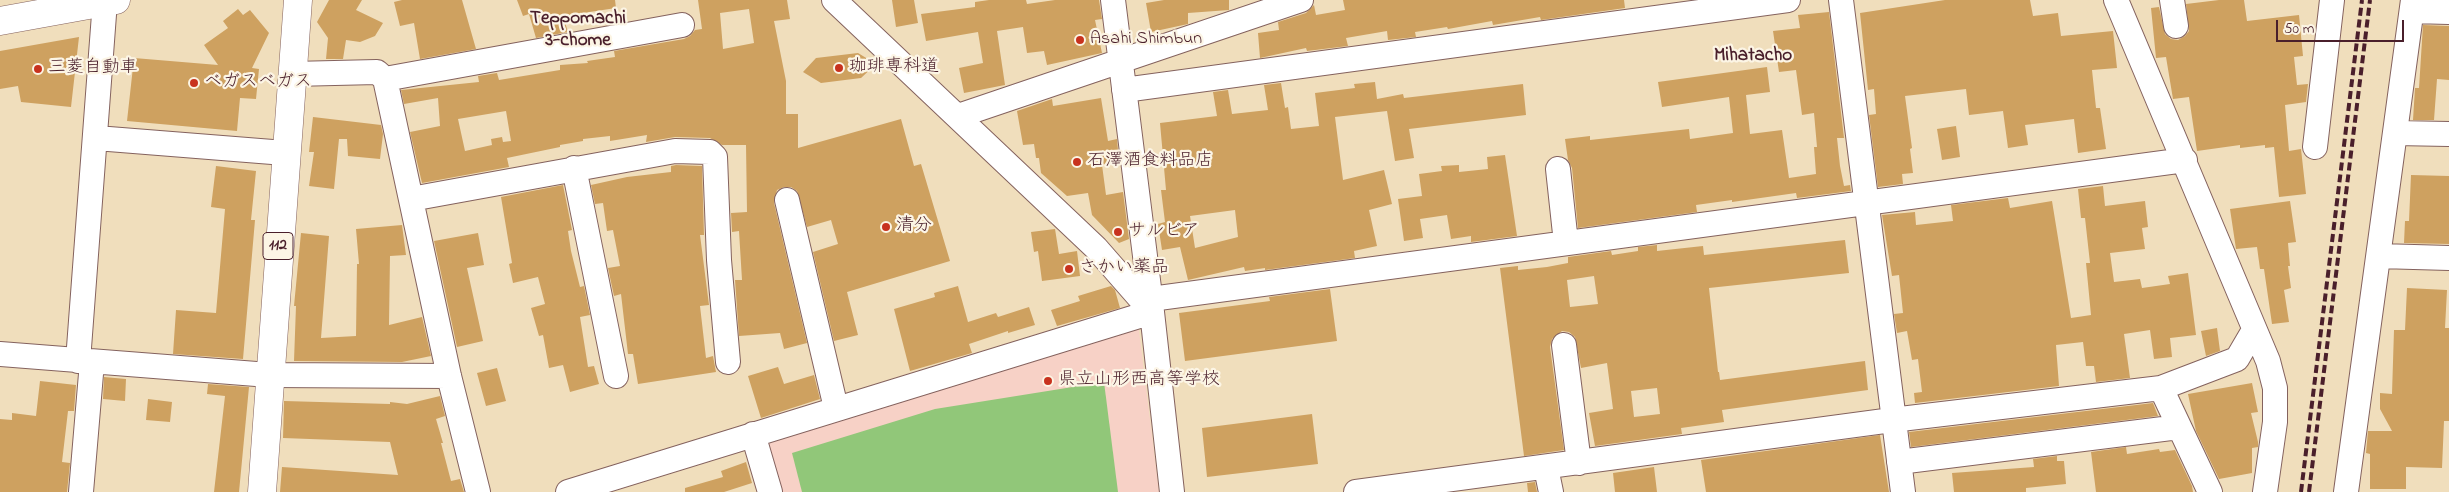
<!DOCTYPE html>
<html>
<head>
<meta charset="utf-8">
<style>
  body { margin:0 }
  #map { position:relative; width:2449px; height:492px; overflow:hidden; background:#f0debc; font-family:"Indie Flower",sans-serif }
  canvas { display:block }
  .scale { position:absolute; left:2276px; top:20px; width:128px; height:22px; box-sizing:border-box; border:2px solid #4a1f2b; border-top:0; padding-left:6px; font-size:15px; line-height:18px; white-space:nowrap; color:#4a1f2b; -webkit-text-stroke:4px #fcf5e5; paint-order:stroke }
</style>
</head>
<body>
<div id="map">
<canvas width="2449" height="492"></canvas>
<div class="scale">50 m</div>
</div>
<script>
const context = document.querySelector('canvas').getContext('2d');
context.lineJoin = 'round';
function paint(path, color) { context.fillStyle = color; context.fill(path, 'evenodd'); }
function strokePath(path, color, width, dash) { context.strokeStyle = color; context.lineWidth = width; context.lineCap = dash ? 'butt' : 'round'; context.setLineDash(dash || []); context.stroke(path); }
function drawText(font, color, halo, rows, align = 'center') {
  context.font = font + ' "Indie Flower","Klee One",sans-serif'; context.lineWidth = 4.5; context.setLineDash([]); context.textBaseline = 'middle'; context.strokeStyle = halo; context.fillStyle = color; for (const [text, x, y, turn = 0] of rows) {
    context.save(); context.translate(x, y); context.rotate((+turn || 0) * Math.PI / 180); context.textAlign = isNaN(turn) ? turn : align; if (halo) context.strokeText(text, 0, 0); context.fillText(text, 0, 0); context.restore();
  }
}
const built = new Path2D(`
  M1138,323L1159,492H779L765,439Z`);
const green = new Path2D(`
  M1104,382L1118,492H802L792,453L935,409Z`);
const building = new Path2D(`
  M329,0H362L356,10L383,23L375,36L360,42L346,40L343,59H326L328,38L317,22Z
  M402,0H462L476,49L420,59L414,23L400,26L394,2Z
  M517,0H615L616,8L563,16L568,32L536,38L529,14L523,16Z
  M698,0H787L790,19L774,21L786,81V114H798V148L901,119L914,166L921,164L950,261L847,292L858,335L834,341L813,252L838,244L831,220L807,227L797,191L791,187H784L777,190L774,203L807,343L784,349L780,333L739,336L735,280H742L739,231L732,232L731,213L747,212L746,145H722L710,138L675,137L646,142L647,135L610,141V136L583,139V141L560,145V147L507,158L509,167L422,183L410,132L440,126L438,98L404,104L401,90L479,82L478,76L497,73L499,80L560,70V65L588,63L587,61L615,57L614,51L684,39L690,36L695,30L702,29ZM749,9L754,43L723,49L720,13ZM506,111L511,141L503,142L502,137L491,139L492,145L465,151L458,119Z
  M892,0H914L918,23L896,27Z
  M989,0H1026L1027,4L1055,0H1099L1102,19L1095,20L1102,53L1047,65L1044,51L1027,53L1023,27L997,31L1005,85L964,93L959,68L983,63L978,32L926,41L921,14L975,7V2Z
  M1164,0H1229V10L1188,13V24L1151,32L1146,3Z
  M1343,0H1624L1625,8L1541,20L1540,17L1493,25L1492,21L1448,29L1447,27L1415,32L1416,37L1388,40L1387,31L1346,38L1348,46L1307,51L1306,48L1260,58L1258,33L1279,30L1278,22L1306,13L1314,5L1316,15L1345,10Z
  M1945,0H2030L2033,16L2058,13L2061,36L2113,31L2117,68L2092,70L2096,108H2100L2106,149L2078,153L2074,119L2025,125L2028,145L2008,148L2003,111L1969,115L1966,89L1905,96L1912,148L1910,149L1913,173L1902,174L1903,184L1878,187L1869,115L1876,114L1874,89L1868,90L1860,13Z
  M2219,0H2244L2247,21L2299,15L2303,56L2294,57L2297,85L2308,84L2306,102L2285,105L2289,151L2301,149L2306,194L2279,197L2274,147L2265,148V145L2240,148V145L2197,151L2189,97L2173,99L2166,57L2156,58L2151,8L2159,7L2165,34L2171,39L2178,40L2185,36L2189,31L2186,4Z
  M238,9L243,15L250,10L269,33L252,68L259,69L256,99L240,98L237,131L127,121L134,58L218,65L204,45L228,28L223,21Z
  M1829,12L1844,138H1837L1840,166L1844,186L1850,185L1851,191L1797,198L1796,193L1732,202V200L1696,205L1697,212L1578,228L1572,168L1568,160L1565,139L1590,136V140L1689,129L1690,139L1733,133L1729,97L1662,107L1658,82L1767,67L1770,92L1746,95L1750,134L1782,130L1789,178L1816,174L1814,147H1817L1814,113L1802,115L1796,70L1779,72L1773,31L1800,28L1798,15Z
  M2423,25L2449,26V80L2437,79L2434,120H2413L2415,88H2419Z
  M79,37L71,107L21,102L18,86L0,89V51Z
  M858,53L876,64L861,78L821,83L803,72L816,58Z
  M1375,82L1377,99L1403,94L1404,98L1523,84L1526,115L1409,129L1414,158L1395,161L1387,111L1335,117L1343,180L1384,170L1392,204L1369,210L1377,246L1354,251L1355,258L1265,270V268L1245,271L1244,267L1188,280L1180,247L1162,250L1158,224L1165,222L1161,190H1166L1160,123L1217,116L1213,92L1228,90L1232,114L1268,110L1264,85L1281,83L1285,108L1288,107L1291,129L1319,126L1315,93L1355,88L1354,84ZM1235,210L1238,237L1195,248L1190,216Z
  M1101,98L1108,141L1117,139L1119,162L1102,165L1106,195L1123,192L1129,239L1119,243L1092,215L1088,193L1067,196L1041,173L1039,158H1036L1034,144L1023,145L1017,111L1052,99L1053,106Z
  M313,117L381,125L383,134L380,159L348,156L347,139H339L334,189L309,186L314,152H309Z
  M1956,126L1960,157L1942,160L1937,129Z
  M1505,155L1517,236L1471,242V236L1451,239L1447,215L1420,219L1423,238L1404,241L1398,199L1422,196L1419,174L1442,171L1441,166L1459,165V172L1488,169L1487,157Z
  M676,165L702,166L704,235H700L709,305L700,306L706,358L713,356L716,372L638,384L633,354H628L621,294L614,296L608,268L620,266L613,230L607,231L603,203L595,204L591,185L627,177L671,172V166Z
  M216,166L256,171L251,220H255L243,359L173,354L176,310L216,313L225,209L211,207Z
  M2411,175L2449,176V244L2404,243L2405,221H2409Z
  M563,185L572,230L568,231L571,251L580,287L584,286L590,315L580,317L588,367L594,366L599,384L570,392L563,365L549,368L543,335L539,336L531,308L545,304L538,277L513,283L509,264L512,263L501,197Z
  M2103,186L2105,206L2145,201L2148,227L2142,228L2145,249L2110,253L2114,282L2140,279L2142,288L2170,284L2168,276L2188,273L2196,335L2170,338L2172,357L2154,359L2150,330L2124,334L2130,378L2096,382L2094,366H2086L2083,342L2056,345L2059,386L1915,403L1914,393L1922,392L1918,359L1912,360L1907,331L1897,333L1894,314L1903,313L1899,275L1892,276L1882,215L1915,212L1916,225L1953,221L1951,205L2008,198L2010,208L2052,201L2071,318L2091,315L2086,263H2090L2085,218H2081L2078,189Z
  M2290,201L2296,242L2288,243L2290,266H2288L2291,288L2284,290L2289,322L2272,324L2264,269H2260L2257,247L2236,249L2230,209Z
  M402,225L406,255L390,256L389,325L422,317L431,356L402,362L294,361L296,306H294L301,233L329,236L321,338L356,336L357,264H359L356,229Z
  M1055,229L1059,254L1077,251L1080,276L1042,281L1038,251L1034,252L1031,232Z
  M478,233L484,265L467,268L483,341L457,347L434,241Z
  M1845,240L1849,273L1709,288L1718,372H1719L1720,380L1865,361L1868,390L1722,410L1724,422L1681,428L1682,434L1595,446L1589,413L1613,409L1607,363L1581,368L1575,337L1569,332L1562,331L1552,339L1550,347L1564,450L1524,456L1500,268L1518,266V270L1547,267L1568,263V257L1611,251L1612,255L1638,251V247L1657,245V251L1703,246L1704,255ZM1594,276L1598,304L1570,307L1567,280ZM1657,388L1660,414L1634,417L1631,391Z
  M958,286L968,322L996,313L998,317L1029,307L1035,325L1008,333V331L969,344L972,353L910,371L894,309L935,297L934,293Z
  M1111,286L1115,290L1120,308L1057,326L1051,310L1080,301L1078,296Z
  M2407,288L2447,290L2445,328H2449V421H2444L2442,468L2406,467V489H2370V454L2366,453L2368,431H2392L2380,409V393L2392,394L2394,330H2405Z
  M1330,289L1337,341L1185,361L1179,313L1270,301L1269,297Z
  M2217,328L2220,351L2206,356L2201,331Z
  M778,367L784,384L814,375L820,399L761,418L748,376Z
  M497,368L506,401L486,406L477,373Z
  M104,377L126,379L125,401L103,399Z
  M40,381L76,385L74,411H68L62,462L70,463L67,492H0V419L12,420V413L36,416Z
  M2252,383L2258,412L2251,413L2258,442V447L2252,448V473L2219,479L2196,431L2188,394Z
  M208,384L249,387L239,492H214L225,396L207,394Z
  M440,396L445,416L436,419L443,443H441L451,481L460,479L464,492H280L282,467L398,475L390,442L283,438L284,401L390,404V402L407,404Z
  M148,399L172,402L170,422L146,420Z
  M2153,403L2158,416L1911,447L1909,432Z
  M1312,414L1318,464L1207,477L1202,428Z
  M1880,435L1889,492H1706L1701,460Z
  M2126,447L2127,454L2159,449L2160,452L2175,450L2192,486L2193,492H2096L2091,452Z
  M2057,456V461H2064L2066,484L2026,488V492H1954L1952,473L2034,467L2033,459Z
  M746,462L752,483L724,492H685V488L723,477L721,471Z
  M1654,467L1657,492H1615L1613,473Z
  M1535,482L1537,492H1528L1527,483Z`);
const minor = new Path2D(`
  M834,0L1096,248L1152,312L1172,492
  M1841,0L1903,492
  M2116,0L2268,361L2275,388V422L2265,492
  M2172,0L2176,26
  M2412,11L2449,12
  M292,74L377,72L385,79L449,376L478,492
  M385,79L682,25
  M1124,90L1788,0
  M958,116L1301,0
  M2395,133L2449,134
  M96,138L285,153
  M2315,147L2332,0
  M574,168L616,376
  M1558,169L1566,243
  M411,199L675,151L710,152L715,157L719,260L728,362
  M787,200L836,408
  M2379,256L2449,258
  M1151,299L2185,160
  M1564,345L1579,463
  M0,354L269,375L449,376
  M78,361L105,1
  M2161,388L2210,492
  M753,434L770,492
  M1899,462L2179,427
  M1546,468L1551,492
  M81,492L92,362
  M568,492L1152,312L1113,0
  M1356,492L1892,420L2161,388L2237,359L2254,330
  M2346,492L2413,0`);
const highway = new Path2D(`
  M0,21L116,0
  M262,492L298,0`);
const rail = new Path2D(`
  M2301,492L2362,0
  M2309,492L2370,0`);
const markers = [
  [1080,40,5,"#c8321e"],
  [839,68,5,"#c8321e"],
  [38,69,5,"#c8321e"],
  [194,83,5,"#c8321e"],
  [1077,162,5,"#c8321e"],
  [886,227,5,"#c8321e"],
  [1118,232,5,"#c8321e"],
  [1069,269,5,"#c8321e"],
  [1048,381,5,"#c8321e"]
];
const shields = [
  [278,246,30]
];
const shieldNames = [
  ["112",278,246]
];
const poiNames = [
  ["Asahi Shimbun",1090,40],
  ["珈琲専科道",849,68],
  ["三菱自動車",48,69],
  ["ベガスベガス",204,83],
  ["石澤酒食料品店",1087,162],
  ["清分",896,227],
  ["サルビア",1128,232],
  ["さかい薬品",1079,269],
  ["県立山形西高等学校",1058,381]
];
const neighbourhoodNames = [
  ["Teppomachi",578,20],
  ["3-chome",578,42],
  ["Mihatacho",1753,57]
];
paint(built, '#f7d1c6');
paint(green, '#91c779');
paint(building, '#cea160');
strokePath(minor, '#84625e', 26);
strokePath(highway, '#84625e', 29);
strokePath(minor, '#fff', 24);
strokePath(highway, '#fff', 28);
strokePath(rail, '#4a1f2b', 4, [8, 4]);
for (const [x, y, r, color] of markers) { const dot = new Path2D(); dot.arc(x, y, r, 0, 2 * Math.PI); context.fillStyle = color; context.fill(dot); strokePath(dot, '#fcf5e5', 2); }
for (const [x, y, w] of shields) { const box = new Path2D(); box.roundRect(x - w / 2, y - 13.5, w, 27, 4); context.fillStyle = '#fcf5e5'; context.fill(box); strokePath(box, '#4a1f2b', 1); }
drawText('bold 16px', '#4a1f2b', null, shieldNames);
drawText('18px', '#4a1f2b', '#fcf5e5', poiNames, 'left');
drawText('bold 19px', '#4a1f2b', '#fcf5e5', neighbourhoodNames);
</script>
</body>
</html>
